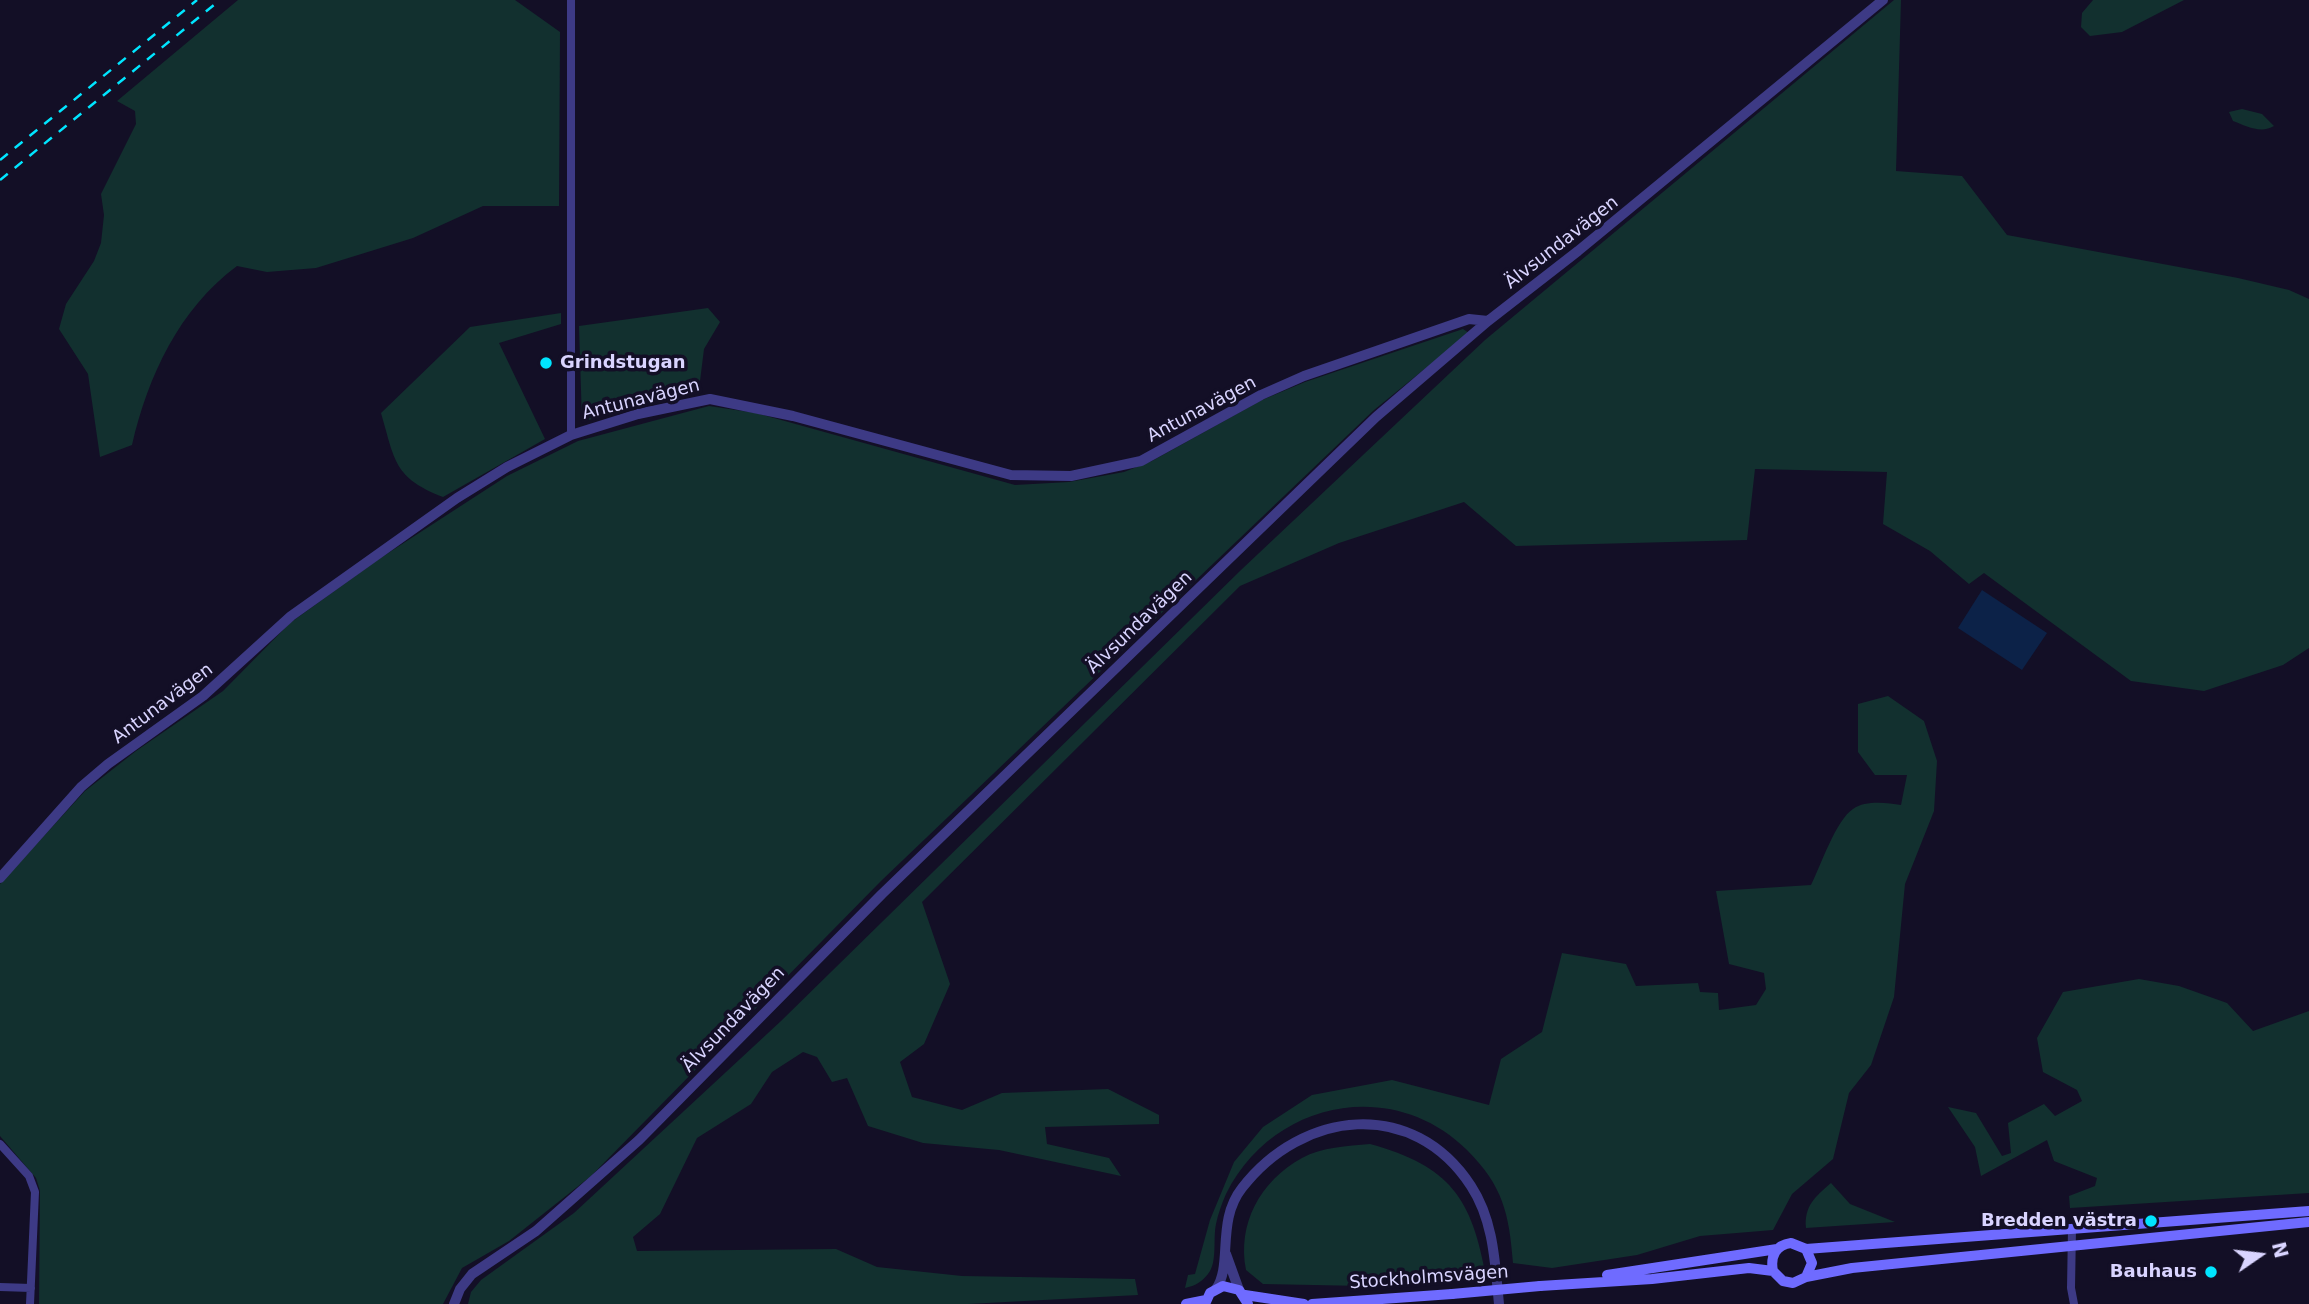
<!DOCTYPE html>
<html>
<head>
<meta charset="utf-8">
<style>
  body { margin:0 }
  #map { position:relative; width:2309px; height:1304px; overflow:hidden; background:#130f26; font-family:"DejaVu Sans",sans-serif }
  canvas { display:block }
  .north { position:absolute; left:2225px; top:1220px; width:70px; height:70px; -webkit-text-stroke:5px #130f26; paint-order:stroke; rotate:76deg; font-size:19px; font-weight:700; line-height:28px; text-align:center; color:#d9d4ff }
  .north::after { content:''; display:block; margin:auto; width:24px; height:32px; background:#d9d4ff; clip-path:polygon(50% 0,100% 100%,50% 72%,0 100%) }
</style>
</head>
<body>
<div id="map">
<canvas width="2309" height="1304"></canvas>
<div class="north">N</div>
</div>
<script>
const context = document.querySelector('canvas').getContext('2d');
context.lineJoin = 'round';
function paint(path, color) { context.fillStyle = color; context.fill(path, 'evenodd'); }
function strokePath(path, color, width, dash) { context.strokeStyle = color; context.lineWidth = width; context.lineCap = dash ? 'butt' : 'round'; context.setLineDash(dash || []); context.stroke(path); }
function drawText(font, color, halo, rows, align = 'center') {
  context.font = font + ' "DejaVu Sans",sans-serif'; context.lineWidth = 7; context.setLineDash([]); context.textBaseline = 'middle'; context.strokeStyle = halo; context.fillStyle = color; for (const [text, x, y, turn = 0] of rows) {
    context.save(); context.translate(x, y); context.rotate((+turn || 0) * Math.PI / 180); context.textAlign = isNaN(turn) ? turn : align; if (halo) context.strokeText(text, 0, 0); context.fillText(text, 0, 0); context.restore();
  }
}
const green = new Path2D(`
  M238,0H515L560,32L559,206H483L413,238L316,268L267,272L237,266C179,309 148,376 132,445L100,457L88,374L59,329L66,304L94,261L101,243L104,215L101,194L136,124L135,111L117,101Z
  M1894,0H1901L1896,171L1962,176L2007,235L2238,278L2289,290L2309,299V648L2283,665L2204,691L2131,681L1984,573L1969,584L1930,551L1883,524L1887,472L1755,469L1747,540L1516,546L1464,502L1339,543L1240,586L922,902L950,984L924,1044L900,1062L912,1097L962,1110L1002,1093L1108,1089L1159,1115V1124L1045,1127L1047,1144L1109,1158L1121,1176L999,1150L923,1143L868,1126L847,1078L832,1082L817,1057L803,1052L772,1072L751,1104L697,1138L660,1214L633,1237L637,1251L836,1249L877,1267L962,1276L1135,1279L1138,1295L968,1304H468L471,1292L481,1280L574,1213L781,1021L1241,570L1485,340Z
  M2093,0H2184L2122,32L2090,36L2081,27L2082,13Z
  M2242,109L2262,114L2274,126C2261,134 2246,126 2233,121L2229,112Z
  M708,308L720,322L704,349L700,381L670,396L582,422L579,326Z
  M561,313V324L499,343L545,439L443,497C394,478 395,461 381,413L470,327Z
  M1463,329L1469,333L1374,410L881,881L591,1176L509,1241L462,1268L443,1304H39L40,1191L36,1178L0,1136V884L85,791L136,751L223,691L290,623L379,559L507,476L578,441L709,406L756,413L1015,485L1069,482L1124,472L1152,461L1262,400L1305,382Z
  M1888,696L1924,721L1937,761L1934,811L1905,884L1894,997L1871,1065L1849,1093L1833,1159L1792,1194L1773,1230L1700,1236L1637,1255L1552,1268L1513,1263C1509,1213 1503,1186 1467,1150C1392,1076 1272,1101 1226,1194C1222,1203 1218,1214 1216,1224C1213,1238 1217,1259 1210,1271C1204,1281 1195,1286 1185,1288L1188,1275L1195,1274L1210,1220L1234,1162L1263,1127L1312,1095L1392,1080L1489,1105L1501,1059L1542,1032L1562,953L1626,964L1636,986L1698,983L1700,992L1718,993L1719,1010L1756,1005L1766,989L1764,973L1729,964L1716,891L1811,885C1821,865 1836,820 1853,809C1866,800 1887,803 1901,805L1907,775H1875L1858,752V704Z
  M2139,979L2179,986L2227,1003L2253,1031L2309,1011V1193L2070,1208L2069,1196L2095,1186L2097,1178L2054,1161L2047,1140L1981,1176L1975,1147L1948,1107L1976,1113L2002,1156L2011,1153L2008,1123L2044,1104L2055,1116L2082,1101L2077,1090L2043,1072L2037,1038L2063,992Z
  M1370,1144C1450,1166 1472,1198 1486,1277L1364,1286L1263,1284L1246,1270C1237,1224 1260,1181 1302,1158C1322,1147 1347,1146 1370,1144Z
  M1831,1183L1850,1204L1895,1222L1806,1228C1804,1206 1815,1197 1831,1183Z`);
const water = new Path2D(`
  M1982,590L2047,633L2022,670L1958,628Z`);
const minor = new Path2D(`
  M571,435V0
  M0,1144L29,1176L35,1192L30,1304
  M2072,1229L2071,1288L2074,1304
  M0,1287L31,1288`);
const tertiary = new Path2D(`
  M0,878L81,787L108,764L203,696L291,616L457,498L507,467L571,435L638,414L710,399L793,416L1011,475L1071,476L1141,461L1261,395L1304,376L1469,319L1488,321
  M1226,1254L1239,1290
  M1216,1289C1233,1265 1216,1221 1242,1188C1302,1110 1413,1097 1471,1186C1494,1221 1495,1264 1499,1304
  M454,1304L460,1289L472,1274L536,1231L639,1140L882,894L1376,417L1488,321L1578,251L1883,0`);
const secondary = new Path2D(`
  M1806,1249L2309,1211
  M1607,1275L1777,1249
  M1806,1277L1812,1263L1806,1249L1791,1243C1776,1245 1770,1256 1773,1271L1783,1281L1793,1283L1806,1277L1852,1268L2309,1222
  M1540,1286L1652,1279L1749,1268L1773,1271
  M1245,1295L1304,1304
  M1186,1304L1206,1300
  M1205,1304L1210,1293L1223,1286L1239,1290L1248,1304
  M1312,1304L1452,1294`);
const rail = new Path2D(`
  M0,160L197,0
  M0,180L220,0`);
const secondaryBridge = new Path2D(`
  M1452,1294L1540,1286`);
const markers = [
  [546,363,7,"#00e5ff"],
  [2151,1221,7,"#00e5ff"],
  [2211,1272,7,"#00e5ff"]
];
const streetNames = [
  ["Älvsundavägen",1562,243,-38],
  ["Antunavägen",641,400,-14],
  ["Antunavägen",1202,410,-28],
  ["Älvsundavägen",1140,623,-44],
  ["Antunavägen",163,704,-37],
  ["Älvsundavägen",734,1020,-46],
  ["Stockholmsvägen",1429,1278,-4]
];
const poiNames = [
  ["Grindstugan",560,363,"left"],
  ["Bredden västra",2137,1221],
  ["Bauhaus",2197,1272]
];
paint(green, '#12302f');
paint(water, '#0c2248');
strokePath(minor, '#3d3a85', 8);
strokePath(tertiary, '#3d3a85', 10);
strokePath(secondary, '#6f6bff', 10);
strokePath(rail, '#00e5ff', 2.5, [10, 9]);
strokePath(secondaryBridge, '#6f6bff', 10);
for (const [x, y, r, color] of markers) { const dot = new Path2D(); dot.arc(x, y, r, 0, 2 * Math.PI); context.fillStyle = color; context.fill(dot); strokePath(dot, '#130f26', 2.5); }
drawText('18px', '#d9d4ff', '#130f26', streetNames);
drawText('bold 18px', '#d9d4ff', '#130f26', poiNames, 'right');
</script>
</body>
</html>
